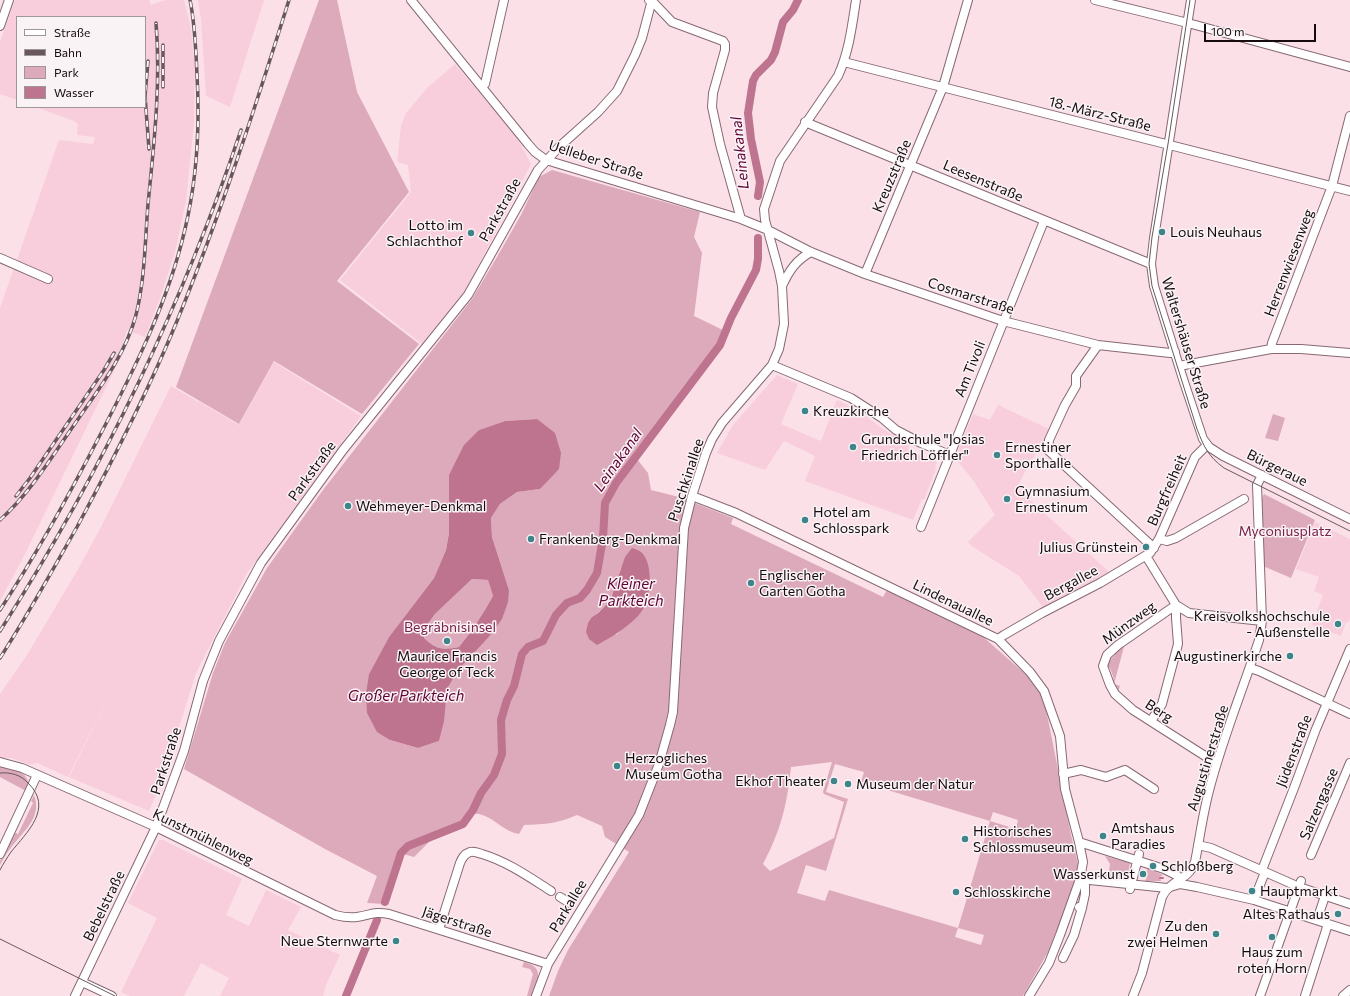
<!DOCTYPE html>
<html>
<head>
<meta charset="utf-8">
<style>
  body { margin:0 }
  #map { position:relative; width:1350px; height:996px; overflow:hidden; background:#fbe0e8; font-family:Commissioner,sans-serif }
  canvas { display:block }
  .legend { position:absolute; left:16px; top:16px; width:130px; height:92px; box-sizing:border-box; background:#faf3f5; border:1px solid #9f9699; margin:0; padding:5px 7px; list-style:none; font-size:12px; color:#160b0f }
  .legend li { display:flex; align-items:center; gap:8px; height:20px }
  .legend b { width:20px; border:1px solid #9f9699 }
  .scale { position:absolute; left:1204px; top:24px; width:112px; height:18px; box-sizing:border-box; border:2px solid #160b0f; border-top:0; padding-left:5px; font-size:12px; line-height:14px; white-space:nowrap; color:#160b0f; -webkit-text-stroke:3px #faf3f5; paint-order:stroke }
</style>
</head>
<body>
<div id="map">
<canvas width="1350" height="996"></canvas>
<ul class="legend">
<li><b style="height:5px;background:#fff"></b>Straße</li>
<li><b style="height:5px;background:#68585d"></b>Bahn</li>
<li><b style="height:11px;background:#dcaaba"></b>Park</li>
<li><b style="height:11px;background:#be748f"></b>Wasser</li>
</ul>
<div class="scale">100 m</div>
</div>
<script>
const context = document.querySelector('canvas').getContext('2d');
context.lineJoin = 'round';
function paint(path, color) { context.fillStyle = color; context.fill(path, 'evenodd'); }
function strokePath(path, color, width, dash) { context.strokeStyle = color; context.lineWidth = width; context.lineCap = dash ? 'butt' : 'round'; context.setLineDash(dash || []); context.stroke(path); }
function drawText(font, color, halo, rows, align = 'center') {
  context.font = font + ' Commissioner,sans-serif'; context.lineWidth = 3; context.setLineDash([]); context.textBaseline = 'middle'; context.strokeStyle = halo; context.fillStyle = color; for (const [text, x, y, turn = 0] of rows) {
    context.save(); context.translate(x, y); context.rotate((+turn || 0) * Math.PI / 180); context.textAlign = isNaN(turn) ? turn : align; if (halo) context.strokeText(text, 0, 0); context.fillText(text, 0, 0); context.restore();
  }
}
const built = new Path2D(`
  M15,0H149L151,5L165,0H184L191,29L195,67L194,123L186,201L175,252L160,298L145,337L127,330L113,373L24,556L0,601V308L59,140L93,144L95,137L77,135L78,124L74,121L36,107H145V17H17V100L0,94V42Z
  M198,0H264L230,107L206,96L201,19Z
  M455,64L516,136L531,164L466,289L422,344L340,280L411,192L408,165L397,162L401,125L406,113L427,88Z
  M274,362L361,416L247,573L196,673L163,779L149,811L69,777L113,688L68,777L37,763L30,765L12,758H0V694L27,655L77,571L102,525L171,386L197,401L195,405L198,401L239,425Z
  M777,375L798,384L781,424L821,441L837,400L858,410L880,427L909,445L908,450L937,462L935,468L936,469L924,500L922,499L913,520L805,481L815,456L784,441L765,470L717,453L733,425Z
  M998,405L1051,430L1029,464L1017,488L1109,572L1043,607L1019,576L973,547L968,542L995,515L973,480L955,458L973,414L990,420Z
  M1315,522L1350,539V619L1348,623L1346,622L1341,636L1312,625L1323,595L1314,591L1319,577L1296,569Z
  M159,840H163L242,879L226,915L249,926L266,890L301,907L288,930L340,955L326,985L323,996H220L229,978L201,963L184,996H130L121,992L157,918L128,903Z`);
const green = new Path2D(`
  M319,0H337L357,92L409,192L337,281L419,344L362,414L274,361L239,424L176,387Z
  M552,170L700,212L694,237L702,253L694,316L725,331L704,363L633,454L648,473L651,490L679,497L733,518L731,524L883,597L887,590L981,635L1031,679L1040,692L1045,704L1071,835L1078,864L1073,889L1052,945L1023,996H549L558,971L568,950L629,852L605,837L602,826L577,815C556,824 546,824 524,825L519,834C502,832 490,812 473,814L465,823L447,834L440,835L429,842L414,857L403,854L385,904L367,903L377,876L325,849L184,769L213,673L225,643L267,568L323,490L472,299L497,257L521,215L539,177ZM537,419L540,489L517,492L500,504L491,518L492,537L509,590L488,638L459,669L447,689L439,741L418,748L390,740L369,674L389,637L434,578L446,550L449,533V475L479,430L505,421ZM621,568L642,611L616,635L592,617C610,606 615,588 621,568ZM832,762L823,792L824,794L844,802L834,838L770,871L763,864C781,830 787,805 791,767ZM835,764L864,772L861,782L990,821L958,928L829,890L825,901L797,893L806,865L826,871L848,799L826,792ZM993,812L1018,820L1016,829L990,821ZM958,928L984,935L981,945L955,937Z
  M1273,414L1285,418L1278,441L1265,438Z
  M1264,494L1315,520L1291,578L1263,566L1262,498Z
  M472,579L488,580L493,596C483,614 472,631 459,647C442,650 437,650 424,638L427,625L435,614Z
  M1125,643L1114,684L1120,686L1118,692L1111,681L1114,679L1110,668L1107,669L1106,664L1115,655L1113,653Z
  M0,767C10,767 24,770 28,781L26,791L0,777Z
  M34,795C43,818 22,832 10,849C6,854 3,859 0,865V861L13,832L18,834L33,803L31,801Z
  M1105,856L1130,863L1127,879L1101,876L1109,871L1110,864Z
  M1147,868L1163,875L1160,877L1161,881H1145L1147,877Z
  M524,962C546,968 537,980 532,996H527L533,974L530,969L522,967Z`);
const water = new Path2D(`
  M537,419L555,433L561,453L559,469L540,489L517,492L500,504L491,518L492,537L509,590L508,602L502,619L488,638L459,669L447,689L444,721L439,741L418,748L390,740L377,732L367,713L366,694L369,674L389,637L434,578L446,550L449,533V475L464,445L479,430L505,421ZM472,579L488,580L493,596C483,614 472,631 459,647C442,650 437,650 424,638L427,625L435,614Z
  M632,548C635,549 639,550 641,552C654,563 651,598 642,611C632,625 612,637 597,645L589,639L586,632L588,623L592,617L598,613L605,606L612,595L625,557Z`);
const stream = new Path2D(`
  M1160,878H1163`);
const canal = new Path2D(`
  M758,196L760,182L751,139L748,113L753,81L756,75L771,60L775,52L783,22L793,10L798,0
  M385,902L401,853L408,846L463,824L473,810L481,793L494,775L502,754L501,720L507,700L514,686L522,654L528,647L543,641L556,615L567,603L580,598L587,590L597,573L603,538L605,503L616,483L720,345L731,318L756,270L758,259V238
  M346,996L377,920`);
const minor = new Path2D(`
  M411,0L528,144L535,152L546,160L741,219L768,230L811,252L865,274L1003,321L1098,345L1170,353L1175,352
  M649,0L652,1L672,22L723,41L725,44V50L713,93L712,107L720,144L741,219
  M1095,0L1188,23L1350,67
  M1191,0L1154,238L1151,264L1154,286L1183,379L1203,439L1209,447L1223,456L1350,519
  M0,26L9,0
  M844,62L1350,191
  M482,87L485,84L504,0
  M805,122L1151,264
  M0,258L48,279
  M865,274L943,87L968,0
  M782,286C789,271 796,260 811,252
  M1098,345L1076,376V386L1065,405L1049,440L1048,450L1154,548
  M1271,349L1272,343L1332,186L1350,116
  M772,365L851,398L882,418L896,430L921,443L950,455
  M1179,366L1271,349H1301L1350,353
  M692,496L736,513L998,639L1030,672L1044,691L1060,736L1065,789L1079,842L1083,862L1080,879L1060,935L1049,963L1029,996
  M921,527L1044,221
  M1159,539L1167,541L1176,538L1244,499
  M1146,556L1176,605L1189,613L1262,621
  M1176,605L1118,645L1107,655L1103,666L1110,685L1115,694L1133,710L1216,763
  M998,639L1004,635L1042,613L1100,583L1150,553L1159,539L1195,457L1207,445
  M1250,668L1259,671L1350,714
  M1151,721L1162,704L1178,644L1176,618V605
  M0,762L22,768L156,827L335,915C343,917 350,918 357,917C371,915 374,911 389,914L548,964
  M1063,774L1081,770L1106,777L1125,770L1154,789
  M1079,842L1164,869L1178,876L1181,879
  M1198,845L1211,848L1299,887L1350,904
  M0,854L37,775
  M1311,855L1350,763
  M1262,870L1294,788L1316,729L1350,649
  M1080,879L1167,888L1180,884L1197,887L1254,900L1350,931
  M1130,889L1139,854
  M560,897L570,903
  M1254,900L1265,872
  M1079,907L1082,908L1085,894V885L1080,879
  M1317,920L1325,896
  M439,929L460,863C462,858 464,854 470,852C474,851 479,853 482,854C508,862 529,877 551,891
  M1063,958L1074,935L1082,908
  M82,982L112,996
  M75,996L156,827L184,751L203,681L219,641L261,563L343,450L468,295L538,170L559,147L598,112L617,91L635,55L642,38L652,0
  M536,996L548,964L639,815L659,764L670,725L673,712L684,528L692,496L706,453L712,439L722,423L772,365L779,349L784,324L782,286L779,271L765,220L764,209L780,161L838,76C849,52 852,26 856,0
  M1133,996L1142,973L1162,897C1170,880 1188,881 1195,862C1200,837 1203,812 1210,787C1223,737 1243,689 1259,640L1262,621L1257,485L1262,475
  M1260,996L1301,881
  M1305,996L1328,924
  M1343,996L1350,990`);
const tram = new Path2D(`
  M1190,0L1168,144L1152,237L1149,264L1152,286L1197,429C1204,447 1208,456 1224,468L1350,531
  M0,773C11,772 21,775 28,783C54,808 27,832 11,852C7,858 3,864 0,870
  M0,939L115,996`);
const rail = new Path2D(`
  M148,61L145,96L149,149
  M163,87V45
  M16,496L30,478L104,370L114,353
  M0,520C30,493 51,458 74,425C98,390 125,356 136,315C145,279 145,241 148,204C154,144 161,83 156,23
  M0,610C36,555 68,497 98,439C133,372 168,303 185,229C197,179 200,127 197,75C196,51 195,24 190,0
  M0,631C100,474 182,307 241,130
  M0,658C28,615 52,571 77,527C113,460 148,392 177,321C220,216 255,108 289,0`);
const markers = [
  [1162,232,4,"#3d858b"],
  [471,233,4,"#3d858b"],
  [805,411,4,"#3d858b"],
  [853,447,4,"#3d858b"],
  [997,455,4,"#3d858b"],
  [1007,499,4,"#3d858b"],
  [348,506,4,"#3d858b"],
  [805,520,4,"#3d858b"],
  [531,539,4,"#3d858b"],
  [1146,547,4,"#3d858b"],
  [751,583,4,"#3d858b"],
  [1338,624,4,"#3d858b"],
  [447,641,4,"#3d858b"],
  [1290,656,4,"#3d858b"],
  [617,766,4,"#3d858b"],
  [834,781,4,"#3d858b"],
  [848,784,4,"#3d858b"],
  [1103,836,4,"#3d858b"],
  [965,839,4,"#3d858b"],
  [1153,866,4,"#3d858b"],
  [1143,874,4,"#3d858b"],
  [1252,891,4,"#3d858b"],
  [956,892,4,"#3d858b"],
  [1338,914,4,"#3d858b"],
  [1216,934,4,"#3d858b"],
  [1272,937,4,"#3d858b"],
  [396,941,4,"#3d858b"]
];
const streetNames = [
  ["18.-März-Straße",1100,114,14],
  ["Uelleber Straße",596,160,18],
  ["Kreuzstraße",892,176,-67],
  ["Leesenstraße",983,181,23],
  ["Parkstraße",500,210,-61],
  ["Herrenwiesenweg",1289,263,-69],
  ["Cosmarstraße",971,296,18],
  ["Waltershäuser Straße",1186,343,73],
  ["Am Tivoli",970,369,-68],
  ["Bürgeraue",1277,468,26],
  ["Parkstraße",312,471,-54],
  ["Puschkinallee",686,480,-72],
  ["Burgfreiheit",1167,490,-66],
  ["Bergallee",1071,583,-28],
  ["Lindenauallee",953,603,26],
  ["Münzweg",1129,623,-36],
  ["Berg",1159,711,33],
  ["Jüdenstraße",1294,751,-69],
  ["Augustinerstraße",1208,758,-73],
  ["Parkstraße",166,761,-72],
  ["Salzengasse",1319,804,-67],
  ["Kunstmühlenweg",203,837,26],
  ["Bebelstraße",104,906,-64],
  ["Parkallee",568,906,-59],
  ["Jägerstraße",457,922,18]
];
const poiNames = [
  ["Lotto im",463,225,"right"],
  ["Schlachthof",463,241,"right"],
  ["Louis Neuhaus",1170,232],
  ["Kreuzkirche",813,411],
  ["Grundschule \"Josias",861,439],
  ["Friedrich Löffler\"",861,455],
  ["Ernestiner",1005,447],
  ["Sporthalle",1005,463],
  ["Gymnasium",1015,491],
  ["Ernestinum",1015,507],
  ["Wehmeyer-Denkmal",356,506],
  ["Hotel am",813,512],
  ["Schlosspark",813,528],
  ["Frankenberg-Denkmal",539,539],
  ["Julius Grünstein",1138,547,"right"],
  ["Englischer",759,575],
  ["Garten Gotha",759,591],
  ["Kreisvolkshochschule",1330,616,"right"],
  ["- Außenstelle",1330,632,"right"],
  ["Maurice Francis",447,656,"center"],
  ["George of Teck",447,672,"center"],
  ["Augustinerkirche",1282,656,"right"],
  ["Herzogliches",625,758],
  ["Museum Gotha",625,774],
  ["Ekhof Theater",826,781,"right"],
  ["Museum der Natur",856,784],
  ["Amtshaus",1111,828],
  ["Paradies",1111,844],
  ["Historisches",973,831],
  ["Schlossmuseum",973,847],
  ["Schloßberg",1161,866],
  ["Wasserkunst",1135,874,"right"],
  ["Hauptmarkt",1260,891],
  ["Schlosskirche",964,892],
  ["Altes Rathaus",1330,914,"right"],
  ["Zu den",1208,926,"right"],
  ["zwei Helmen",1208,942,"right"],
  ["Neue Sternwarte",388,941,"right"],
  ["Haus zum",1272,952,"center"],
  ["roten Horn",1272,968,"center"]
];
const parkNames = [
  ["Myconiusplatz",1285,531],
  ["Begräbnisinsel",450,627]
];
const waterNames = [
  ["Leinakanal",740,153,-96],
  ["Leinakanal",618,460,-55],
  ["Kleiner",631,584],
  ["Parkteich",631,601],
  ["Großer Parkteich",406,696]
];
paint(built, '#f8cedc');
paint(green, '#dcaaba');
paint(water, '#be748f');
strokePath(stream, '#be748f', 2);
strokePath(canal, '#be748f', 8);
strokePath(minor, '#876973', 10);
strokePath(minor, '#fff', 8);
strokePath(tram, '#68585d', 1);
strokePath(rail, '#68585d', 3.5);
strokePath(rail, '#faf3f5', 2, [6]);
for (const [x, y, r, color] of markers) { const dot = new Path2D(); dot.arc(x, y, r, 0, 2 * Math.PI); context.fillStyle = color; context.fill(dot); strokePath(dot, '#faf3f5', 1.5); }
drawText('14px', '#160b0f', '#faf3f5', streetNames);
drawText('14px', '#160b0f', '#faf3f5', poiNames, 'left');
drawText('14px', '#7a2149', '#faf3f5', parkNames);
drawText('italic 15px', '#600234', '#faf3f5', waterNames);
</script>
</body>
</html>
